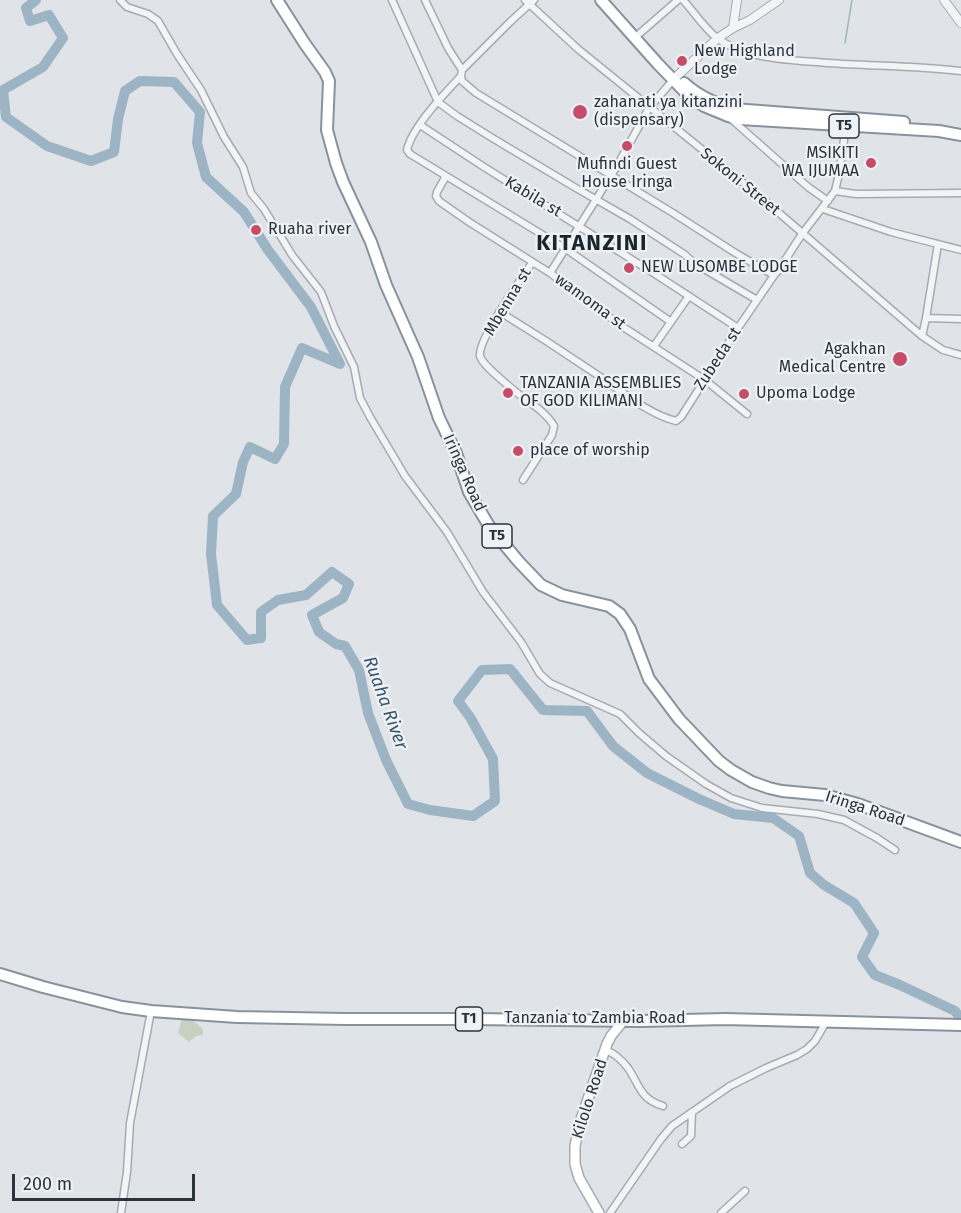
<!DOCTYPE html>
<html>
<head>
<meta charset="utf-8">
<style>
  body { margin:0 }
  #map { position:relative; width:961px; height:1213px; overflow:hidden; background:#e0e4e8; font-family:"Fira Sans",sans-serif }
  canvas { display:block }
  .scale { position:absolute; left:12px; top:1174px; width:183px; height:27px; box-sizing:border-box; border:3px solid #2a333e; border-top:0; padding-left:8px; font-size:18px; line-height:21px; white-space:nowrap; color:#2a333e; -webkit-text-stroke:4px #eff2f5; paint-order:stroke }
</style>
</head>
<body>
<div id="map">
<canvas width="961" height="1213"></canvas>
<div class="scale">200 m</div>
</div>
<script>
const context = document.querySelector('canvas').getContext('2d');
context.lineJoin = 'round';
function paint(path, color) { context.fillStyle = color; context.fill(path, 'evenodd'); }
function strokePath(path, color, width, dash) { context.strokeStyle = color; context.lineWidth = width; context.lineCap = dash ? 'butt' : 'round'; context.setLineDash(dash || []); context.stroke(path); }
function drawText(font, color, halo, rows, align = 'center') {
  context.font = font + ' "Fira Sans",sans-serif'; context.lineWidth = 4.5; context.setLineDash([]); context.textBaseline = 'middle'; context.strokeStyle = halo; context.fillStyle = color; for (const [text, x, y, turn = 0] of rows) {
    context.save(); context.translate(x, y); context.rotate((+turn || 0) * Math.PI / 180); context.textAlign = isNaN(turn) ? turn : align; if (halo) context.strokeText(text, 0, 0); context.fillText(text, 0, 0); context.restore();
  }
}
const green = new Path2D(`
  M182,1018L192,1020L203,1029V1035L196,1036L189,1042L178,1033Z`);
const stream = new Path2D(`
  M845,43L852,0`);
const river = new Path2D(`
  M36,0L26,8L30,21L49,15L63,38L43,67L3,90L6,117L47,146L91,161L114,152L118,119L125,91L140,81L174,82L200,112L197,143L206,177L244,212L268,250L311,307L340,364L302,348L285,387L284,444L275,459L250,447L243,462L236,494L213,516L211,554L217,605L247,640L261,638V612L278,600L306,595L332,572L349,584L343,598L312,615L319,632L336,644L345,646L359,670L368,713L386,760L408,804L430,810L473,816L495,801L493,759L470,717L458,701L482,670L510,669L543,710L587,711L613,746L647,773L699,799L734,814L773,818L799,836L810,873L824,885L854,903L874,933L862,957L875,975L900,985L955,1011L961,1019`);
const minor = new Path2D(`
  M120,0L127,7L148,14L158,21L177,54L201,90L224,137L243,167L251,193L264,209L292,255L321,292L334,326L354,367L360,398L370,417L405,476L447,532L483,592L521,642L540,674L550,683L620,714L639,733L666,756L706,784L731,798L762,808L818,814L844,820L877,838L895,850
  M392,0L438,102L457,116L494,139L576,188L630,219L684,254L694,263L757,300
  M425,0L448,48L462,70
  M525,0L578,49L757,194L922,336L943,350L961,355
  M534,0L510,22L462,70L461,76L462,81L476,93L673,213L737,254L770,273L775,274L778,271L802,234L835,191L839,174L846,126
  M683,0C694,12 704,28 717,38C746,60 793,60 828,63C872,66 917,66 961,71
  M639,34L678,0
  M461,76C445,93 412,127 407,150L410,154L566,249L671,322
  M730,118L808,187L828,201
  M420,125L484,167L655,274L738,328
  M446,176L437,192L436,196L439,201L469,222L550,273L620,325L705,380L747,414
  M835,191L856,194L961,193
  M823,209L891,232L961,250
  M550,273L617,166L649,108L673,80
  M500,312C531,331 562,351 593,372C618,388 647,414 676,421L681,417L738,328L775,274
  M926,318L938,244
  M922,336L926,318L961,319
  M654,346L689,296
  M523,480L552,435L554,426C546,412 529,402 516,392C508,385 482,365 480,356C477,341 522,277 532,263
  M606,1050C615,1054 622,1060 628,1068C640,1086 640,1099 663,1106
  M682,1144L691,1136L692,1112
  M121,1213L127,1172L130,1123L151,1011
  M610,1213L661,1139L672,1126L730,1086L766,1068L797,1055L807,1049L815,1041L826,1022
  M721,1213L745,1191`);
const tertiary = new Path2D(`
  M944,0L961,23
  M733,28L737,0
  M677,76L718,38L733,28L750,20L779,0`);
const secondary = new Path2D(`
  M599,1213L579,1178L575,1164V1146L580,1122L607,1044L611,1036L624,1020`);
const trunk = new Path2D(`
  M277,0L305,44L325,72L329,81L327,130L336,163L343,182L371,242L386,285L418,357L439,418L456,453L469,492L489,526L519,562L541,585L562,595L609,606L620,614L630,629L649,679L679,719L719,761L731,770L752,782L769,788L782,791L825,795L858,804L961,842
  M601,0L658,64L689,96L704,106L728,116L740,119L939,131L961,135
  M684,83C698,96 716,104 734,109L904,122
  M0,974L43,987L122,1007L151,1011L237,1017L345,1019H472L641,1021L725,1019L961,1025`);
const markers = [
  [682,61,6,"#c44e6a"],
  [580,112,8,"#c44e6a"],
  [627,146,6,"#c44e6a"],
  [871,163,6,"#c44e6a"],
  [256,230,6,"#c44e6a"],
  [629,268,6,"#c44e6a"],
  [900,359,8,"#c44e6a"],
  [508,393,6,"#c44e6a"],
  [744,394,6,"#c44e6a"],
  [518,451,6,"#c44e6a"]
];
const shields = [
  [844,126,30],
  [497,536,30],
  [469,1019,27]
];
const shieldNames = [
  ["T5",844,126],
  ["T5",497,536],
  ["T1",469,1019]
];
const poiNames = [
  ["New Highland",694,52],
  ["Lodge",694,70],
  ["zahanati ya kitanzini",594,103],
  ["(dispensary)",594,121],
  ["MSIKITI",859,154,"right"],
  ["WA IJUMAA",859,172,"right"],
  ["Mufindi Guest",627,165,"center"],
  ["House Iringa",627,183,"center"],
  ["Ruaha river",268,230],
  ["NEW LUSOMBE LODGE",641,268],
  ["Agakhan",886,350,"right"],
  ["Medical Centre",886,368,"right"],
  ["TANZANIA ASSEMBLIES",520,384],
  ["OF GOD KILIMANI",520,402],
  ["Upoma Lodge",756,394],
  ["place of worship",530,451]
];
const streetNames = [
  ["Sokoni Street",740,182,39],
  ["Kabila st",533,197,31],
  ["Mbenna st",508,302,-59],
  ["wamoma st",590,302,36],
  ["Zubeda st",718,359,-57],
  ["Iringa Road",464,473,66],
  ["Iringa Road",865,809,18],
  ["Tanzania to Zambia Road",595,1019],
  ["Kilolo Road",590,1099,-72]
];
const waterNames = [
  ["Ruaha River",385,703,70]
];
const districtNames = [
  ["KITANZINI",592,244]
];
paint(green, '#c7d1c1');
strokePath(stream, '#9db4c5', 1.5);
strokePath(river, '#9db4c5', 10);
strokePath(minor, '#a6abb2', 9);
strokePath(tertiary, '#a6abb2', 10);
strokePath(secondary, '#a6abb2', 12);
strokePath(trunk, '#88929d', 14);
strokePath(minor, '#f2f4f6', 6);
strokePath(tertiary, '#f2f4f6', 8);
strokePath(secondary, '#fff', 9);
strokePath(trunk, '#fff', 10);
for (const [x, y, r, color] of markers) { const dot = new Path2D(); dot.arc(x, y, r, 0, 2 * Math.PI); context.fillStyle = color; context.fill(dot); strokePath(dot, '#eff2f5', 2); }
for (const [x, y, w] of shields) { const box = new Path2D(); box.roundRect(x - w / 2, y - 12, w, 24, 4.5); context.fillStyle = '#eff2f5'; context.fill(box); strokePath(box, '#2a333e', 1.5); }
drawText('bold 15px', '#2a333e', null, shieldNames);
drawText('16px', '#2a333e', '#eff2f5', poiNames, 'left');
drawText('16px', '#2a333e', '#eff2f5', streetNames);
drawText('italic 18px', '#37556e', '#eff2f5', waterNames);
context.letterSpacing = '1.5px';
drawText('bold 22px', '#1c242e', '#eff2f5', districtNames);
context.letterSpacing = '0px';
</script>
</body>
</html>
